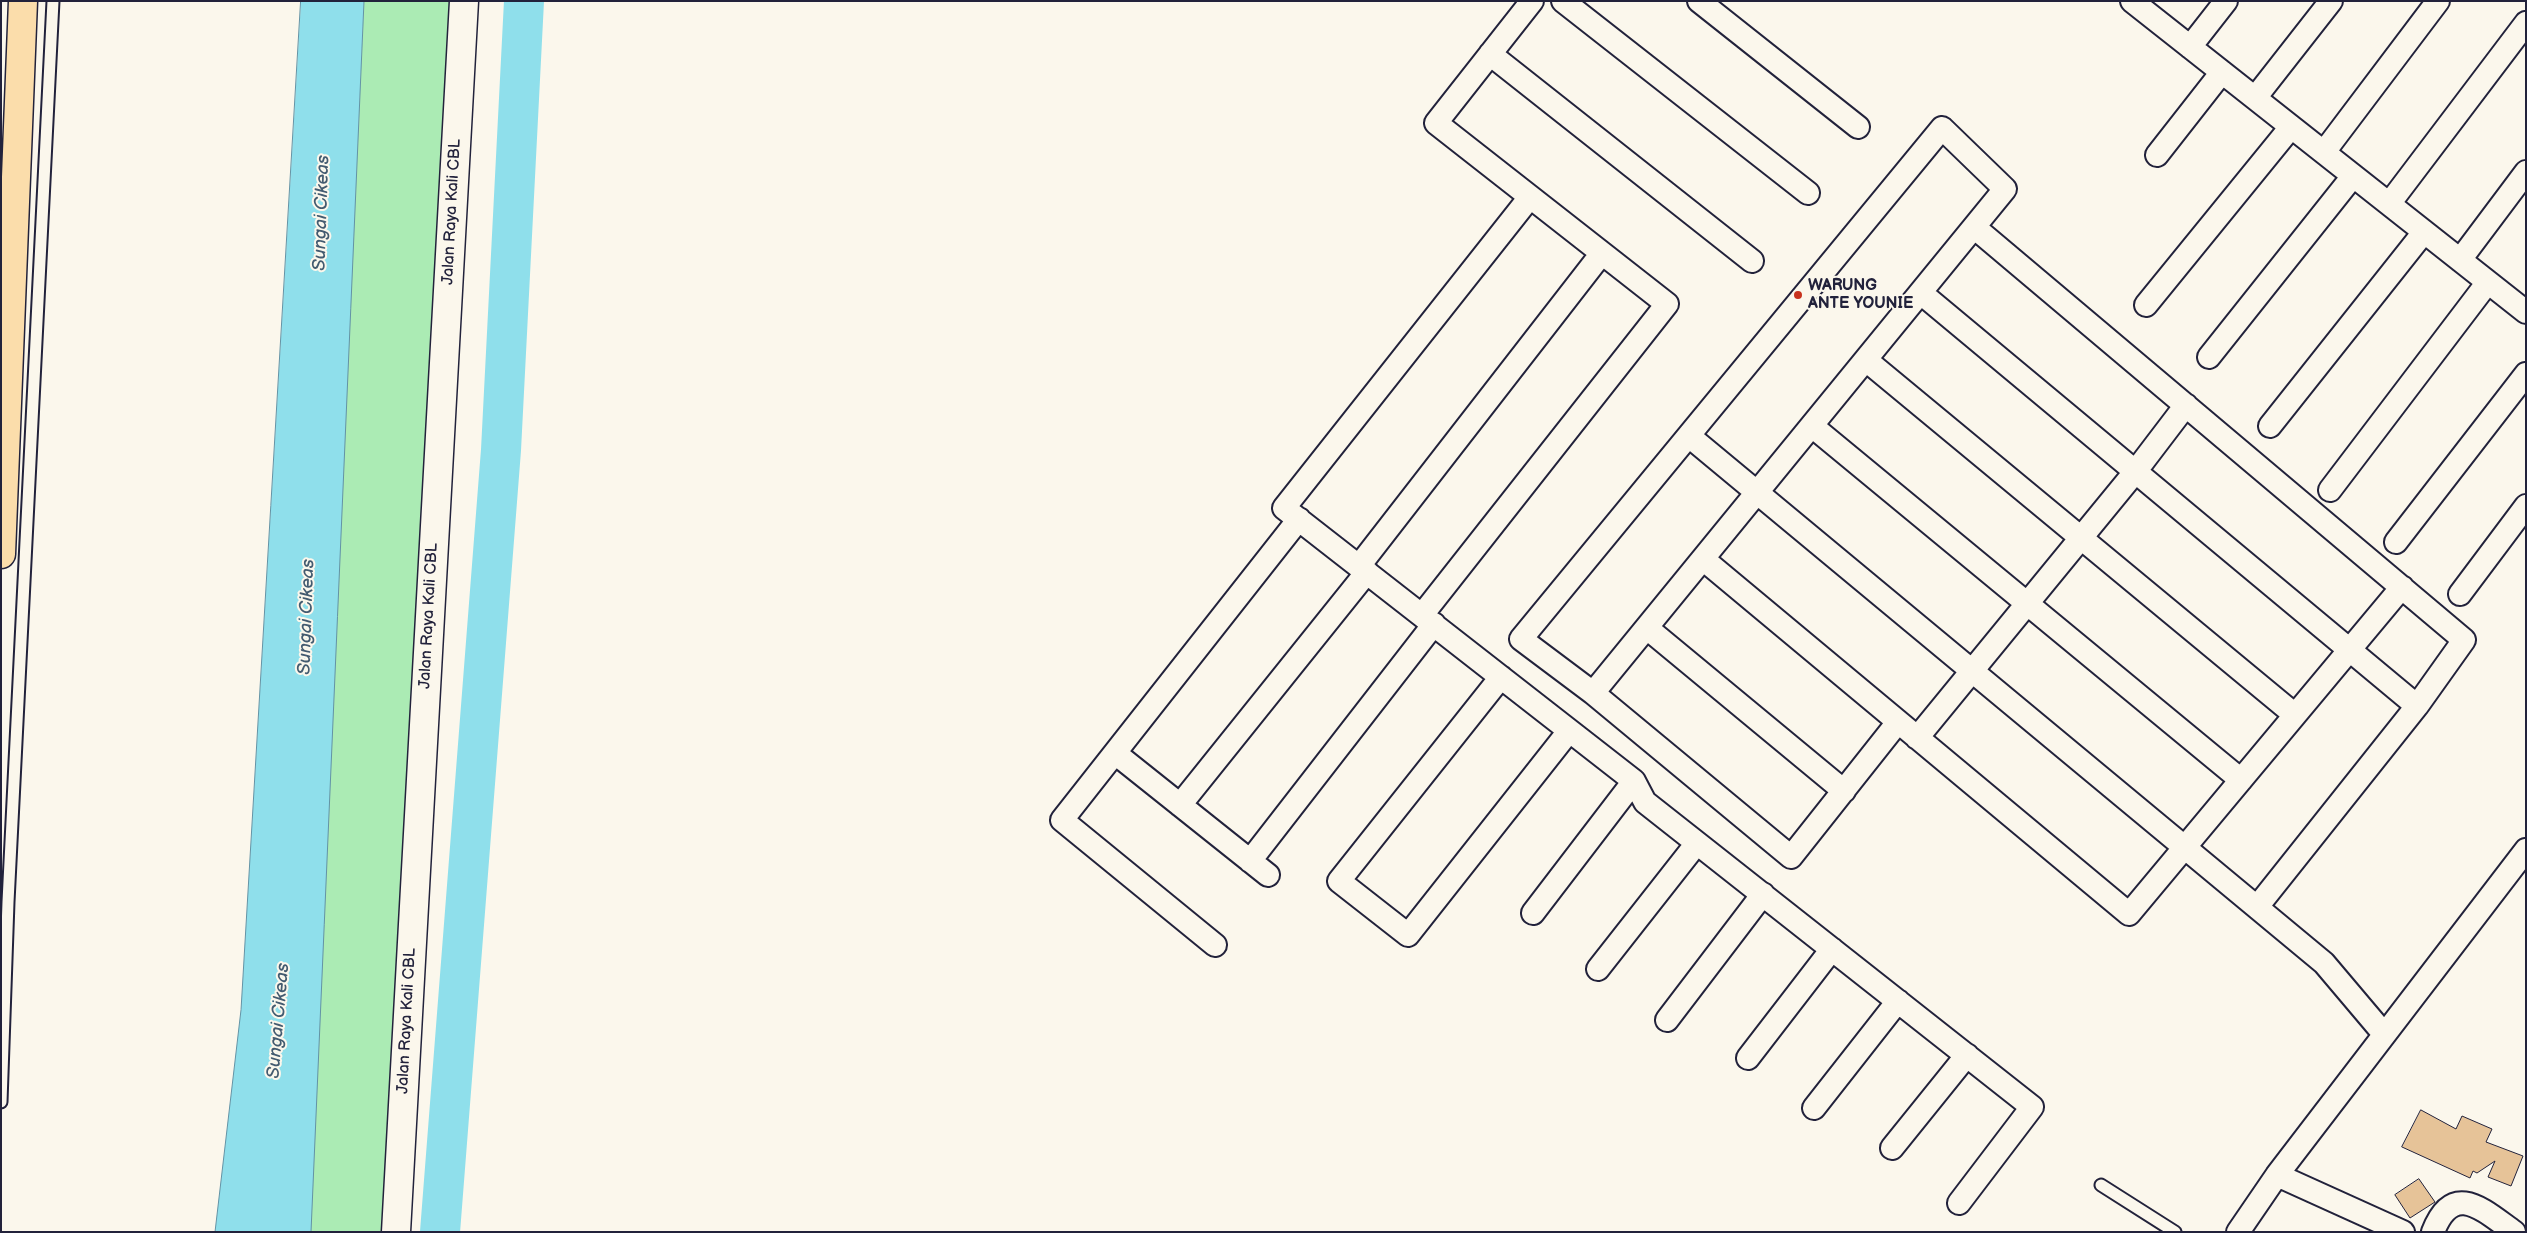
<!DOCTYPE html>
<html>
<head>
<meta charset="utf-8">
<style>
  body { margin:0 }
  #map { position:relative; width:2527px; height:1233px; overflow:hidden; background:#fbf7ec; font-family:"Balsamiq Sans",sans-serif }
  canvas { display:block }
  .frame { position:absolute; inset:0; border:2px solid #22223b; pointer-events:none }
</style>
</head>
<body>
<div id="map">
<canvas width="2527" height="1233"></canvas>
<div class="frame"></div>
</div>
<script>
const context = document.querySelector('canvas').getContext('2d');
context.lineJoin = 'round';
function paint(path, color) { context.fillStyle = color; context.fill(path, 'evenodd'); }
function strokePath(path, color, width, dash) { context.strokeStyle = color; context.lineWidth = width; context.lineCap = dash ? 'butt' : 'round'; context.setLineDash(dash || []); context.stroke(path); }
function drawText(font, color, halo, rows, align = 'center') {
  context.font = font + ' "Balsamiq Sans",sans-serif'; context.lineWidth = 4; context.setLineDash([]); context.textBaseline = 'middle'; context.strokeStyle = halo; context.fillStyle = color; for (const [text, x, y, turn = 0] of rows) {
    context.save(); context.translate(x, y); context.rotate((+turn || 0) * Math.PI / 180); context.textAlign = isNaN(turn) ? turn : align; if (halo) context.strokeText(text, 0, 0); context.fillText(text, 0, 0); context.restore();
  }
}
const green = new Path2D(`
  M364,1H464L396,1232H307Z`);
const water = new Path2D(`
  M301,1H364L311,1232H215L241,1010Z`);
const river = new Path2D(`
  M440,1232L501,450L524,1`);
const building = new Path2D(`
  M2421,1110L2456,1129L2462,1116L2492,1129L2486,1142L2523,1156L2511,1186L2488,1177L2495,1161L2477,1173L2473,1171L2470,1178L2402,1147Z
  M2419,1179L2435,1202L2410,1218L2395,1195Z`);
const service = new Path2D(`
  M1,1102L8,902L53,1
  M2101,1185L2175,1232`);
const minor = new Path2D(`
  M1563,1L1808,193
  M1699,1L1858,127
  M2132,1L2526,312
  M2190,47L2226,1
  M1490,54L1752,261
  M2255,98L2331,1
  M1942,128L2005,189L1593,693L1521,639Z
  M2324,152L2438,1
  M2157,155L2222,72
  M1530,197L1284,508L1634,781L1645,802L2032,1107L1959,1203
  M2389,204L2526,23
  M1974,227L2464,640L2417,706L2257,907
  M2460,260L2526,172
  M1921,293L2417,706
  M2146,305L2291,127
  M2209,357L2353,176
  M1866,360L2295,715
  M1812,426L2241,780
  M2270,426L2424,232
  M1689,436L2324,963L2384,1034
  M2330,490L2488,282
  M2396,542L2526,374
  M1703,559L2129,914L2402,587
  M1359,566L1602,253
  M2460,594L2526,506
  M1422,615L1667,304L1436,123L1532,1
  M1647,628L1844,791
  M1501,677L1339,881L1408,935L1569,731
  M1593,693L1791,857L1898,722
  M1917,738L2135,472L2186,405
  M1115,753L1268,875
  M1180,805L1367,572
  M1250,861L1434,624
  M1533,913L1634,781
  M1215,945L1062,820L1299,519
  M1598,969L1697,843
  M1667,1020L1763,894
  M1748,1058L1832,949
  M1814,1108L1898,1001
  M1892,1148L1967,1055
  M2277,1175L2403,1232
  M2238,1232L2277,1175L2526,850
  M2433,1232C2453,1180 2483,1210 2514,1232`);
const secondary = new Path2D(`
  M396,1232L464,1`);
const motorway = new Path2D(`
  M1,554L23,1`);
const markers = [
  [1798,295,5,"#c8321e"]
];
const streetNames = [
  ["Jalan Raya Kali CBL",452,212,-87],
  ["Jalan Raya Kali CBL",429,616,-87],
  ["Jalan Raya Kali CBL",407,1021,-87]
];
const poiNames = [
  ["WARUNG",1808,286],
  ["ANTE YOUNIE",1808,304]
];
const waterNames = [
  ["Sungai Cikeas",322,213,-88],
  ["Sungai Cikeas",307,617,-88],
  ["Sungai Cikeas",279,1021,-85]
];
paint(green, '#abebb4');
paint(water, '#8fdfeb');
strokePath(water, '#6393a5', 1);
strokePath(river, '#8fdfeb', 40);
paint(building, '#e6c398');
strokePath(building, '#22223b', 1);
strokePath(service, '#22223b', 15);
strokePath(minor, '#22223b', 26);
strokePath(secondary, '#22223b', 31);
strokePath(motorway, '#22223b', 31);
strokePath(service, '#fbf7ec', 11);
strokePath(minor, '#fbf7ec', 22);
strokePath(secondary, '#fbf7ec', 28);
strokePath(motorway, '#fbddab', 28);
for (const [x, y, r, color] of markers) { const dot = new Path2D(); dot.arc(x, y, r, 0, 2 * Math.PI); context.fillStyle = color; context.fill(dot); strokePath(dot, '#fbf7ec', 2); }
drawText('16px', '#22223b', '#fbf7ec', streetNames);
drawText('bold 16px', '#22223b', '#fbf7ec', poiNames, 'left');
drawText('italic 18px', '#435b70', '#fbf7ec', waterNames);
</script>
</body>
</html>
